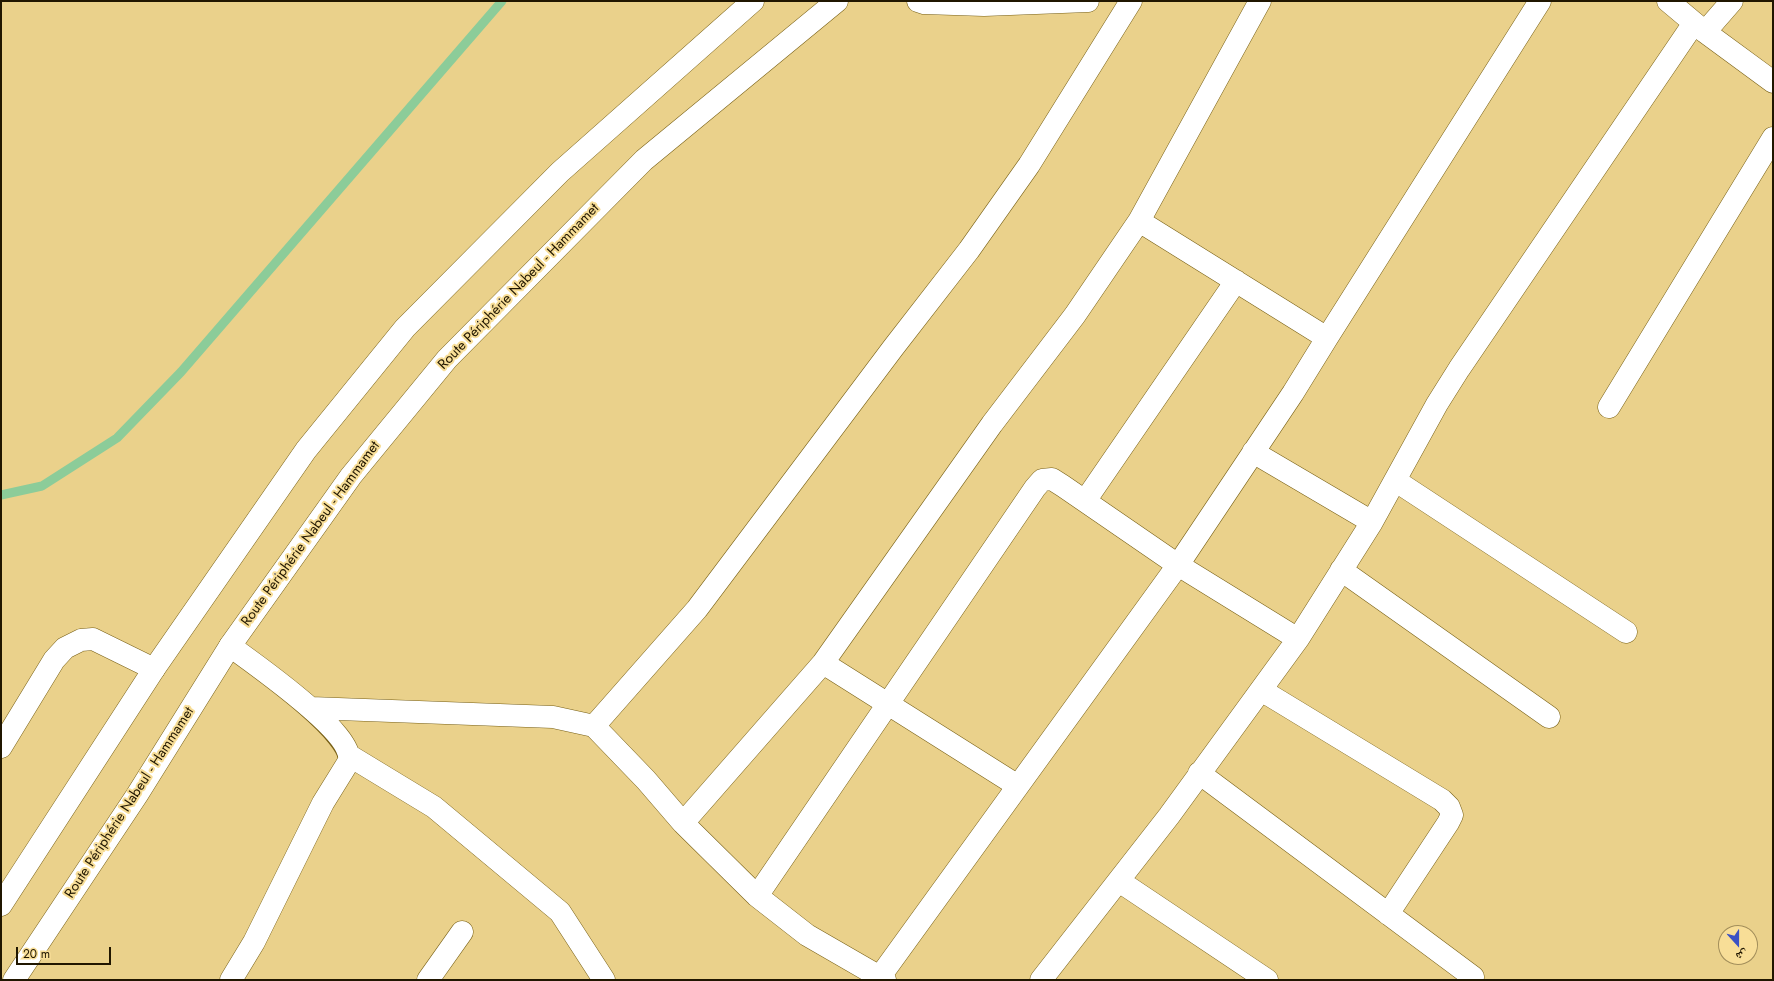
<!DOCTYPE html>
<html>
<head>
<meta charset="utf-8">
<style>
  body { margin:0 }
  #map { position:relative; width:1774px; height:981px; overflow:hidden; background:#ead18b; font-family:Jost,"Noto Naskh Arabic",sans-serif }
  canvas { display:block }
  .frame { position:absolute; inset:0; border:2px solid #201600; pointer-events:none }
  .north { position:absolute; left:1718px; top:925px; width:40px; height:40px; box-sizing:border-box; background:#f8de97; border:1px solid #a28e5b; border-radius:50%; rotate:159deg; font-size:11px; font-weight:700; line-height:16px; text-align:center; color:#201600 }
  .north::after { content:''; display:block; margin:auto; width:14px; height:18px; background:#3b51c4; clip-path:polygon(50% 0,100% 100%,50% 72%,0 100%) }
  .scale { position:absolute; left:16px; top:947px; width:95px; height:18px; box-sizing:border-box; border:2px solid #201600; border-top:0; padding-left:5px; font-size:12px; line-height:14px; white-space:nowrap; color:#201600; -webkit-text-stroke:3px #f8de97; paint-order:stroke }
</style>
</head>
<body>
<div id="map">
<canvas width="1774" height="981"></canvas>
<div class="frame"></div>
<div class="north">ش</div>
<div class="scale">20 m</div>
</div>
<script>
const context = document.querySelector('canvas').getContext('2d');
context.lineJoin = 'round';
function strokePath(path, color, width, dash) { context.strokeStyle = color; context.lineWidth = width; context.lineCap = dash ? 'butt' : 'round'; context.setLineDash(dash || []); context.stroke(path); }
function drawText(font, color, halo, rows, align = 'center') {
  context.font = font + ' Jost,sans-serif'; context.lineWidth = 4; context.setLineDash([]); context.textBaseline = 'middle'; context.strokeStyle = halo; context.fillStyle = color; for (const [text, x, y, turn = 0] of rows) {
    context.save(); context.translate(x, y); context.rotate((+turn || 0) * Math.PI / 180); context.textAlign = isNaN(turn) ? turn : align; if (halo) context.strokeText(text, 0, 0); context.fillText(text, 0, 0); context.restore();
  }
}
const stream = new Path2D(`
  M1,495L42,486L117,438L181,372L502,1`);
const street = new Path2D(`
  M918,1L924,3L984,5L1088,1
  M1668,1L1705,32L1773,82
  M1705,32L1732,1
  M1139,221L1327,338
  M1609,407L1773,138
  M1253,452L1372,522
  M1396,481L1626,632
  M1085,501L1236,281
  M1341,570L1549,717
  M230,646C253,663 353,732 349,761L323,803L254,942L231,980
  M823,663L1018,786
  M1261,690L1442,800L1449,807L1452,815L1448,823L1388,914
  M311,708L553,717L594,726L646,780L683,823L757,896L807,935L885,980
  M594,726L697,609L893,348L969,250L1029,165L1131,1
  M1,747L54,660L65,648L81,640L93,639L154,669
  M350,756L434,807L560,912L604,980
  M1199,773L1473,977
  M683,823L823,663L992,424L1075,315L1139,221L1260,1
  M1119,881L1267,980
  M757,896L1035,488L1042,480L1052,479L1063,486L1178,565L1298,639
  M428,980L462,932
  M879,980V978L1178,565L1293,393L1327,338L1540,1
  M1041,980L1169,816L1298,639L1372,522L1437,404L1459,369L1694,23`);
const highway = new Path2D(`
  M1,905L154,669L306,450L405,328L560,172L753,1
  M14,980L137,795L230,646L351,476L447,359L644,160L837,1`);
const streetNames = [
  ["Route Périphérie Nabeul - Hammamet",519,287,-46],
  ["Route Périphérie Nabeul - Hammamet",311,534,-54],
  ["Route Périphérie Nabeul - Hammamet",130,803,-57]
];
strokePath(stream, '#8ccc99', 9);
strokePath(street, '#786016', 23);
strokePath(highway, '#786016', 23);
strokePath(street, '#fff', 22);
strokePath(highway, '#fff', 22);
drawText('14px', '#201600', '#f8de97', streetNames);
</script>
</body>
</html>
